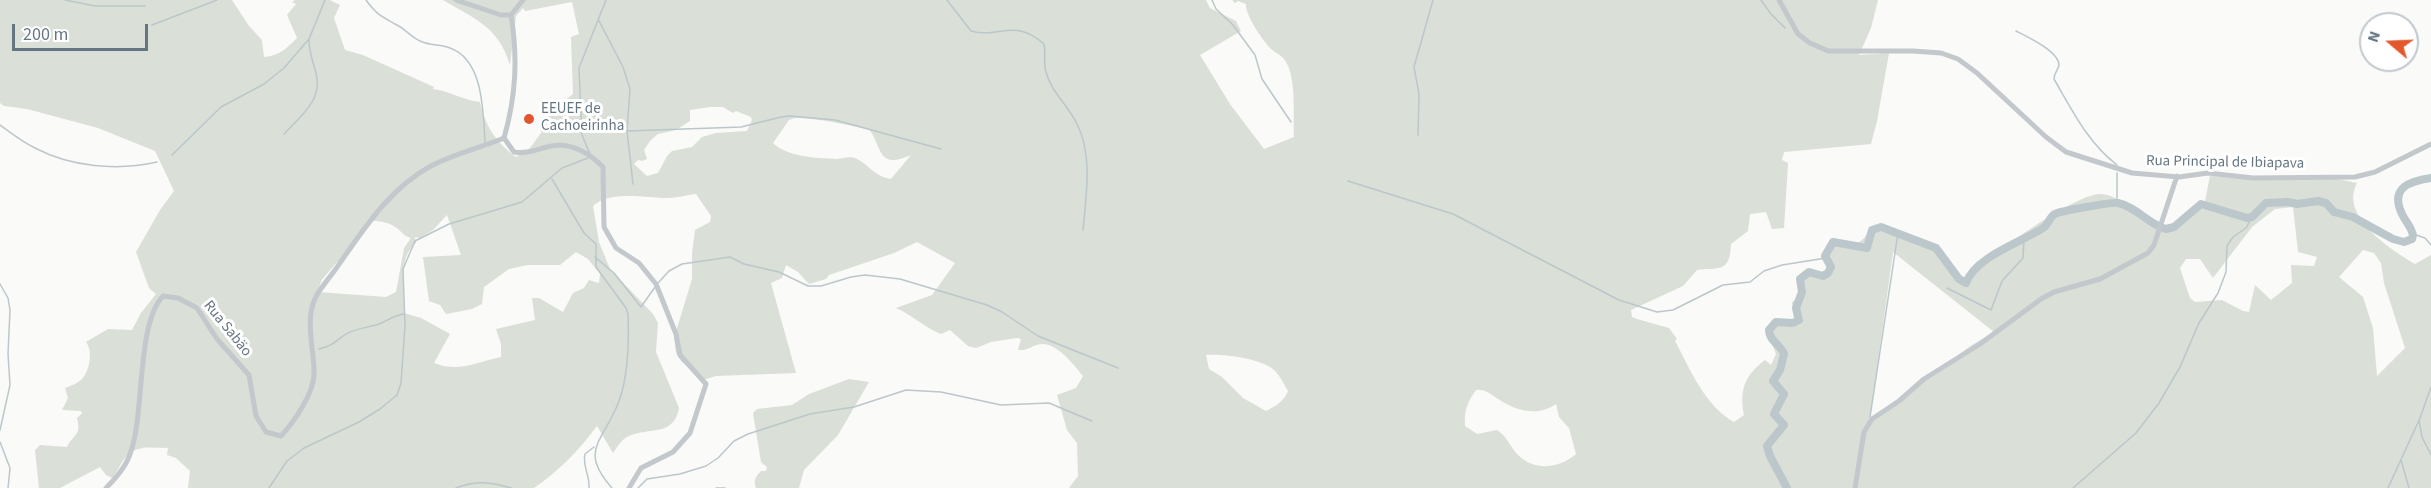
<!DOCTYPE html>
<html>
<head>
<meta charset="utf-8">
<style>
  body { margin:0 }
  #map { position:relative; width:2431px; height:488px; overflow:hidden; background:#fafaf8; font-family:"Source Sans 3",sans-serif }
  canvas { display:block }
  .north { position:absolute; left:2359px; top:12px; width:60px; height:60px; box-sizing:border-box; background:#fff; border:2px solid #c1c8cd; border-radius:50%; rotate:289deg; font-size:16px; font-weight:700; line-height:24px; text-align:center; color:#657683 }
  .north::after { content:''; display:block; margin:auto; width:21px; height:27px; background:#e4572e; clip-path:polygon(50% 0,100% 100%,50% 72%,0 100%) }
  .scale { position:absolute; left:12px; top:24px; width:136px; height:27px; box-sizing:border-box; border:3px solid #657683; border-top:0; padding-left:8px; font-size:18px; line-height:21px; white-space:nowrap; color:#657683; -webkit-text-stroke:4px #fff; paint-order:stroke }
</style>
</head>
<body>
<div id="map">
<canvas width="2431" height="488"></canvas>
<div class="north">N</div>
<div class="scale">200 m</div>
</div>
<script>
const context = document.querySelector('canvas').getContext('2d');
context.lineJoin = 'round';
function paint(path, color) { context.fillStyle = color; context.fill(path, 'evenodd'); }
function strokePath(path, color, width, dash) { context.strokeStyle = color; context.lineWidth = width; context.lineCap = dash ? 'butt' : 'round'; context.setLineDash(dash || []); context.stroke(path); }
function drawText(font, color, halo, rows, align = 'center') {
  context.font = font + ' "Source Sans 3",sans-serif'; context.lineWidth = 6; context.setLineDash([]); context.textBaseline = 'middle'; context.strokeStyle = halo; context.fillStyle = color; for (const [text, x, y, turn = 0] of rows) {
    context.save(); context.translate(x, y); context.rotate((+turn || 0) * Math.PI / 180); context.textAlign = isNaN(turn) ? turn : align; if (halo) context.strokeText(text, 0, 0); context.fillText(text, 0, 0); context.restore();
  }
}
const green = new Path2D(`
  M0,0H232L249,26L262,40L264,57C279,56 287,48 297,38L287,15L296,4L292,2L295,0H330L340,5L334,18L345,50L363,55L434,87L433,89C449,91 463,100 480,102C485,126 496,142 516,157L530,148L541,133L540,121L573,94L571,37L579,34L572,2L525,11L523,8L516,16L510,65C498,26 476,20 443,0H1206L1210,8L1236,21L1241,31L1200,55L1230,104L1264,149L1294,137C1293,116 1297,75 1284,59C1281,55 1274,52 1270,48C1262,39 1245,15 1246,4L1238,1L1235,3L1232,0H1878L1871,28L1859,55L1889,53L1877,121L1871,144L1784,152L1782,160L1788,163L1784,228L1772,229L1766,212L1750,214L1748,231L1731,244C1730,274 1718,267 1697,270L1683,286L1631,310L1632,317L1637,319L1669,328L1677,339L1675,341C1690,369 1705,406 1734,422L1744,415C1739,390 1745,375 1765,360L1771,365L1776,354L1768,333L1769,325L1777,319L1794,320L1792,302L1801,295L1800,274L1809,271L1827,272L1824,253L1832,241C1853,249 1861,246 1872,226H1876L1880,231L1933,249L1949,258L1956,276L1965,277C1986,259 2077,191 2102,194C2117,196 2127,206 2138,213C2148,220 2161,225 2172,227L2205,201L2210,176L2269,179L2328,177L2357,183C2339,216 2390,249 2415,264L2431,255V488H1069L1078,476L1077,443L1067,430L1057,395L1076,388L1083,376C1074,365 1057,343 1042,344C1032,345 1028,351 1018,350L1021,339L1017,338L991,342L976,348L968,346L950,330L941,334C924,327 912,315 896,308L932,295L955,263L917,242L894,253L829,275L826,279L809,284L798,272L786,265L782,278L771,283L796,373L716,376L703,380L681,361L676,353L674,338L692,279V253L695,230L710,222L711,216L696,194C686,195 677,198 667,198C647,198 610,190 593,206L599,242L610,269L653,314L658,323L656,352L679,408C674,437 649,427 629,436C622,439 617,447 613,453L597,426C579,450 559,471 534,488H188L190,471L176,458L167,455L168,448C153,448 137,444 126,457C120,463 118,472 112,478L106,475L100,467L60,488H39L35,450L40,445L67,447C73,434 82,436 77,418L82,413L81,411L62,410L68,398L65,388C71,386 78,383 82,379C90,370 93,351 86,342L108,329L132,330L141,313L156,294L149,288L136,252L160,210L174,191L155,151L98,128L27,109L4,106L0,103ZM710,107H723L733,113L736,111L751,117L752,120L747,131L716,133L702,137L692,147L672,151L667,156L658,173L647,176L634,164L638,160L642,161L647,159L644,150L650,141L658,134L676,130L690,121V110ZM795,118C821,118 844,125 869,129C883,148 877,170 911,155L891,179C873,176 869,164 855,158C850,156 841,159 836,159C817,158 787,157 773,143L789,120ZM2293,207L2298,252L2317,257L2314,266L2291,265L2292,283L2271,300L2255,285L2249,312L2243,311L2222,300L2195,302L2190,298L2180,268L2186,259H2200L2213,278L2252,227L2275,209ZM447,215L461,255L423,257L429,301L440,305L446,314L472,309L482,304L484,287L509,269L528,265H560L576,252L588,259L600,274L599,283L589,280L584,288L573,293L563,312L539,298H532L535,320L496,329L501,344V357C477,362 458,373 434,363L450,334L421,318L404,313C406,291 396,259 416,243L415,237L420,238L433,230ZM367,221C376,221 387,221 395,227C402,231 403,236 411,238L404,248L396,292L386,297L318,292L321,281L336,263L344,258ZM2363,250L2374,253L2381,263L2384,283L2405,348L2377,376L2373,328L2363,297L2339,277ZM1893,252L1994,332L1972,345L1870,419ZM1206,355C1223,354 1262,358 1275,371C1280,376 1284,384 1288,391C1284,402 1275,406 1266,411L1243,398L1222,377L1209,369ZM1476,390C1485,389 1490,394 1498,399C1516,411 1538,417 1556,404L1559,417L1569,428L1576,454C1560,468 1535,472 1518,455C1510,447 1508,437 1497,430L1477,434L1465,426C1464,412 1467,402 1476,390Z
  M849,379L869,382L838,435L804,470L799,488H756C753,481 756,476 761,471H766L767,467L761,462L753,413L757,409L792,405L809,394Z`);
const stream = new Path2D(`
  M65,0L95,6H145
  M366,0C377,15 381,16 397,25C405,29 411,37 420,41C431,46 439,44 450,48C484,60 483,113 485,142
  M947,0L971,31C999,39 1014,17 1044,44C1046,53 1043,63 1046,72C1051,92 1068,105 1077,124C1093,155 1086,196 1083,230
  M1212,0L1216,9L1233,25L1255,55L1262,79L1291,122
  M1761,0L1771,14L1785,28
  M598,19L623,67L630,89L627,131L633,184
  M152,25L217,0
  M2016,31C2026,36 2059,51 2059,65C2058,70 2054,73 2054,79C2072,110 2088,143 2117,165
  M0,125C11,133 22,142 35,148C71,167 117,171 157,162
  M627,131L741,127L781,117L790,116L835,120L941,149
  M284,134C301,116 323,100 316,73C313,62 309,52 309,40
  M1418,135L1419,94L1414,67L1433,0
  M590,154L582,135L579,68L606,0
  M172,155L221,107L264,84L284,68L309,39L325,0
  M552,179L584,233L596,244V267L626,308L628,314C629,341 628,381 617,406C602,442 579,451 612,488
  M1348,181L1453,214L1619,300L1657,312L1673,310L1723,285L1750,282L1764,271L1782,265L1826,258
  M2117,203V173
  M2413,234L2425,238L2431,245
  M595,257L614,273L641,307L655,287
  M658,283L669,271L682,264L730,257L744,264L779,272L808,286H821L851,277L865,275L900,279L987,305L1002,312L1038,336L1118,368
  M0,284L8,298L10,310L8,354L10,385L0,430
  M1947,288L1991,310L2002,281L2023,258L2024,238
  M319,349C331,346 334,343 343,336C354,328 367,328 379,324C389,320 394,315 405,314
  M1870,417L1898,233
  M2419,420L2422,437L2431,455
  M0,442L10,468L8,488
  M2401,460L2409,488
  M269,488L287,461L304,448L359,422L380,409L397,395L401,383L405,326L403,269L415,241L449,224L522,202L562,168L588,158
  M456,488C476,480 491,482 511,488
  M589,488C590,475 582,466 585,454L594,447
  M638,488L647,479L680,474L706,466L718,458L734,441L748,434L810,414L854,407L906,390L941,392L1001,405L1049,403L1092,421
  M716,488H725
  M2073,488L2136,433L2159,403L2180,367L2199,323L2218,293L2226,272L2227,246L2233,237L2246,228L2252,217
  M2388,488L2420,418L2431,387`);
const river = new Path2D(`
  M1787,488L1770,456L1767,446L1784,425L1774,414L1784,394L1773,381L1780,370L1784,354C1780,344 1769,341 1769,330L1776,322L1793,323L1799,320L1796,308L1802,292L1800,279L1809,272L1823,276L1828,273L1831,267L1825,256L1833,242L1867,248L1872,230L1881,227L1936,248L1959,279L1966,283C1976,256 2022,242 2043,228C2049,224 2050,216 2055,214C2059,211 2113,202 2118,203C2137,207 2148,224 2166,229L2174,227L2201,204L2247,218L2252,217L2266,203L2288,202L2297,204L2318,201L2326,203L2334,212L2353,217L2393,239L2404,242L2412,239L2413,235C2411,226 2405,221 2402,214C2389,187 2411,181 2431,178`);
const minor = new Path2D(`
  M456,0L501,15H511L523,0
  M1779,0L1798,34L1810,43L1828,51H1913L1941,53L1958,59L1977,73L2046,137L2066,152L2132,173L2179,177L2208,173L2253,178L2355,177L2375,172L2431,144
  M504,138L514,152C527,154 535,150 547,147C569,141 588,152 603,167L604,227L616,248L639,263L656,284L676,334L680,355L706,384L690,433L673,452L641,468L629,488
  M504,138C516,96 518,58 511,15
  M106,488C115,479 126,467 130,454C145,416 136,324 163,296L178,298L197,308L217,339L249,375L256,416L266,432L281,436C294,422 315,392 314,372C314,352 308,333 311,313C313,295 325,284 335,270C362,232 388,189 431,166C453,154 480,148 504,138
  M1855,488L1864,432L1872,419L1899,401L1924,379L1980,344L2041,299L2054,292L2100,279L2148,253L2154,245L2177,176`);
const markers = [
  [529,119,6,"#e4572e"]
];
const poiNames = [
  ["EEUEF de",541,110],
  ["Cachoeirinha",541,127]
];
const streetNames = [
  ["Rua Principal de Ibiapava",2225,163,1],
  ["Rua Sabäo",227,329,51]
];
paint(green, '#dadfd7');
strokePath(stream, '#bbc7cb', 1.5);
strokePath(river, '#bbc7cb', 8);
strokePath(minor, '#c3c8cc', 5);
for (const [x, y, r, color] of markers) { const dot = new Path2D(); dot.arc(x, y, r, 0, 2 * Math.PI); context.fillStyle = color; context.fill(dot); strokePath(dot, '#fff', 2); }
drawText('15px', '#657683', '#fff', poiNames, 'left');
drawText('15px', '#657683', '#fff', streetNames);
</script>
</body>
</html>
